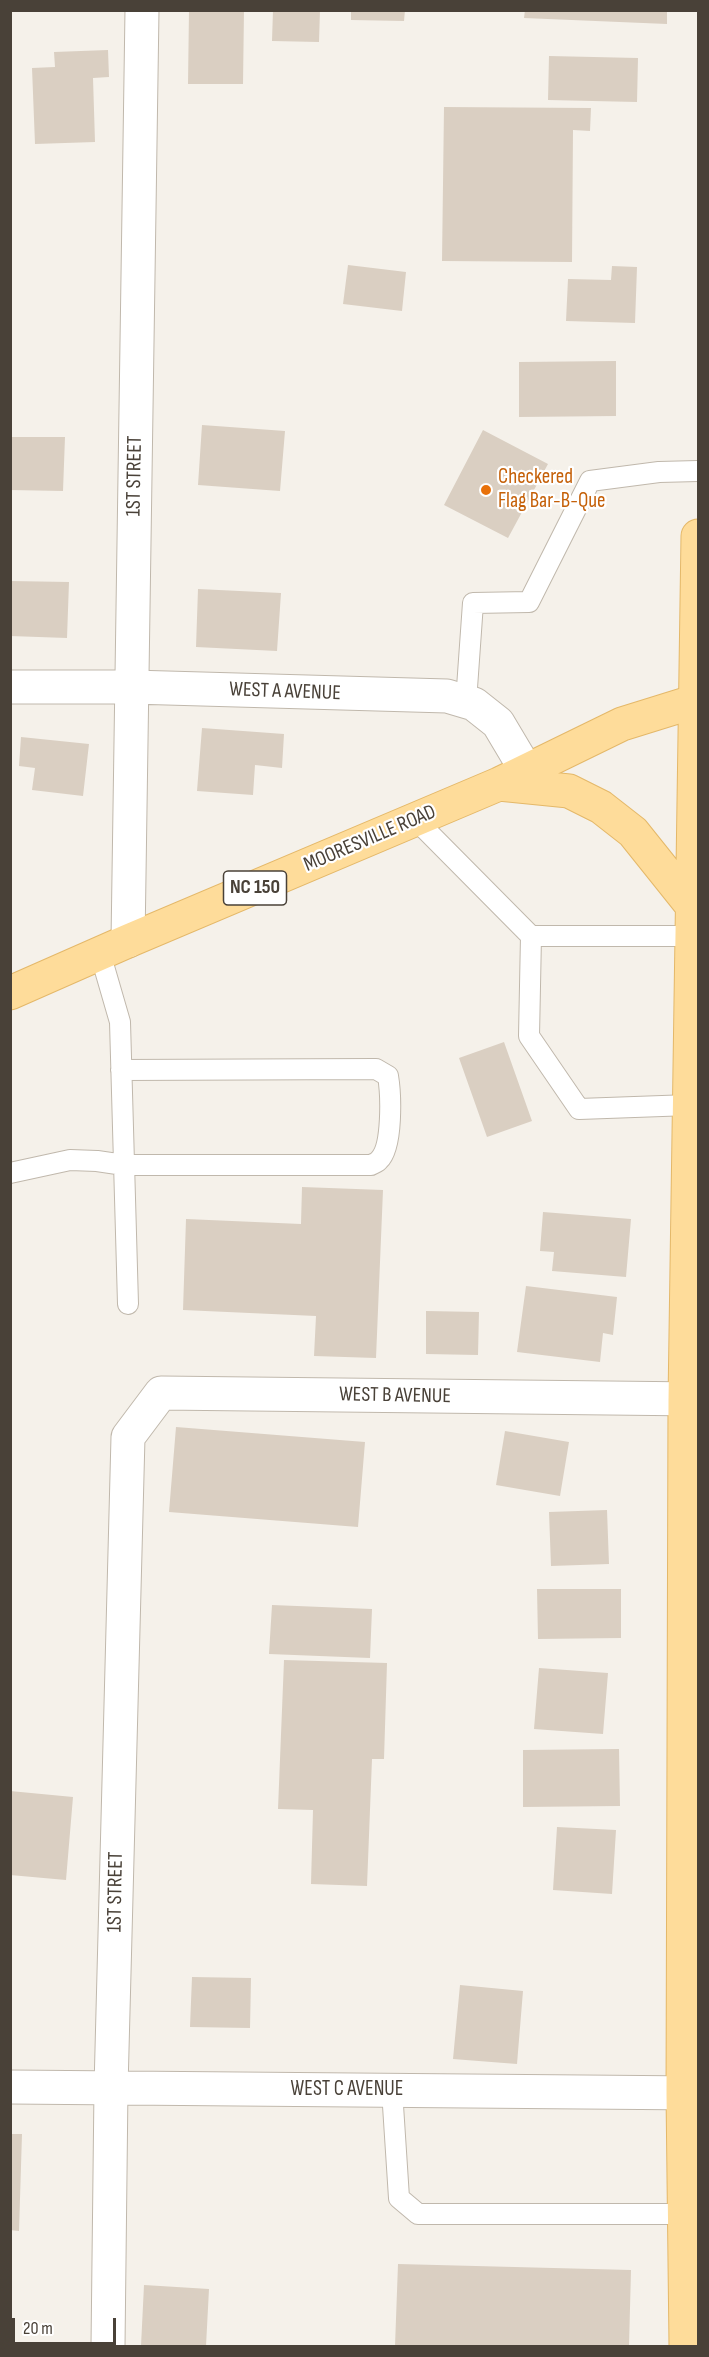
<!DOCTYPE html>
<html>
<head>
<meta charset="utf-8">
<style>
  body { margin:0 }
  #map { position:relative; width:709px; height:2357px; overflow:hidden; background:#f5f1ea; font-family:"Sofia Sans Condensed",sans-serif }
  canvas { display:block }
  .frame { position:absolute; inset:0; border:12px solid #494138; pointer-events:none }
  .scale { position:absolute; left:12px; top:2318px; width:104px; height:27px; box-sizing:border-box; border:3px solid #494138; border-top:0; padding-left:8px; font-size:18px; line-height:21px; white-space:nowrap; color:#494138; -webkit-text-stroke:4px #fff; paint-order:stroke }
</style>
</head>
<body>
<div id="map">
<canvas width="709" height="2357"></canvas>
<div class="frame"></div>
<div class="scale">20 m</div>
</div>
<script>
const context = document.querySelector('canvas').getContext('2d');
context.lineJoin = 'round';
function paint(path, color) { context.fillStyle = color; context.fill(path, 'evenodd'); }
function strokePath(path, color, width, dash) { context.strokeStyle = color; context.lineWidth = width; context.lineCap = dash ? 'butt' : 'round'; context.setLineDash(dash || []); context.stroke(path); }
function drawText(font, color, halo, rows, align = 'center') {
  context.font = font + ' "Sofia Sans Condensed",sans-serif'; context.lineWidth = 4.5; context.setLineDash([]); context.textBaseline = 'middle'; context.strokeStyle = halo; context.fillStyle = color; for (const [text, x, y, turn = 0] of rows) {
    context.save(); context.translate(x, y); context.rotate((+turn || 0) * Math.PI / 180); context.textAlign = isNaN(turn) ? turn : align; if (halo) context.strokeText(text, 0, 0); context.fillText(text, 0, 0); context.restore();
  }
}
const building = new Path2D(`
  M189,10H244L243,84H188Z
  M273,10H320L319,42L272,41Z
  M351,10H405L404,21L351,20Z
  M525,10H667V24L524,18Z
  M108,50L109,77L93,78L95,142L35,144L32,68L55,67L54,52Z
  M549,56L638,58L637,102L548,100Z
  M444,107L591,108L590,131L573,130L572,262L442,261Z
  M348,265L406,272L402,311L343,304Z
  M612,266L637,267L635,323L566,321L568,279L611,280Z
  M616,361V416L519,417V362Z
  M202,425L285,431L280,491L198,485Z
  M483,430L548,464L508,538L444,505Z
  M10,437H65L63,491L10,490Z
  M10,581L69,582L67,638L10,636Z
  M198,589L281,593L277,651L196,647Z
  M202,728L284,734L282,768L255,765L253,795L197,791Z
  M21,737L89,744L83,796L32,790L35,768L19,766Z
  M504,1042L532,1121L487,1137L459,1058Z
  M302,1187L383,1190L376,1358L314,1356L316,1316L183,1310L186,1219L301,1224Z
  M543,1212L631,1219L626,1277L552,1271L554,1252L540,1251Z
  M526,1286L617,1297L613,1335L603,1333L600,1362L517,1352Z
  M426,1311L479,1312L478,1355L426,1354Z
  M176,1427L365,1442L358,1527L169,1512Z
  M505,1431L569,1442L560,1496L496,1485Z
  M607,1510L609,1564L551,1566L549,1512Z
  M537,1589H621V1638L538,1639Z
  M272,1605L372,1609L370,1658L269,1654Z
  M284,1660L387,1663L384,1759H372L367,1886L311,1884L313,1810L278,1809Z
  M539,1668L608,1673L603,1734L534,1729Z
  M619,1749L620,1806L523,1807V1750Z
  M10,1791L73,1797L66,1880L10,1875Z
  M557,1827L616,1830L612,1894L553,1890Z
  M192,1977L251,1978L250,2028L190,2027Z
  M460,1985L523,1991L517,2064L453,2059Z
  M10,2134H22L19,2231L10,2230Z
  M398,2264L631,2270L629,2346H395Z
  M144,2285L209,2289L206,2346H141Z`);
const lane = new Path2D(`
  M466,702L473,603L529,602L590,481L659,472L698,471
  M416,820L531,936L529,1036L579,1109L690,1105
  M531,936H692
  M100,953L120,1022L128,1304
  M10,1173L70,1160L97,1161L124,1165H371C374,1163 377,1163 379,1160C393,1147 391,1094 388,1076L376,1069L121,1070
  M392,2090L399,2198L418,2214H684`);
const street = new Path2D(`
  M10,687H132L447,696L474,704L498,723L526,770
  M128,941L142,10
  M10,2087L698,2093
  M108,2346L111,2088L128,1437L161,1393L698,1399`);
const primary = new Path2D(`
  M499,784L569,791L601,807L633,832L693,907
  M10,993L128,941L499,784L622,724L696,701
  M686,2346L683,2093L685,1399L698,536`);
const markers = [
  [486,490,6,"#e8710a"]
];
const shields = [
  [255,888,63]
];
const shieldNames = [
  ["NC 150",255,888]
];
const streetNames = [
  ["1ST STREET",135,476,-89],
  ["WEST A AVENUE",285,692,2],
  ["MOORESVILLE ROAD",370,839,-23],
  ["WEST B AVENUE",395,1396,1],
  ["1ST STREET",116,1892,-89],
  ["WEST C AVENUE",347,2090]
];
const foodNames = [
  ["Checkered",498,478],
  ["Flag Bar-B-Que",498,502]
];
paint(building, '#dacfc2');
strokePath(lane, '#c0b8ac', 22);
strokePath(street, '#c0b8ac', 35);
strokePath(primary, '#e4b869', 35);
strokePath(lane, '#fff', 20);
strokePath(street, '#fff', 33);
strokePath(primary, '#fedc9a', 33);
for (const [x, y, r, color] of markers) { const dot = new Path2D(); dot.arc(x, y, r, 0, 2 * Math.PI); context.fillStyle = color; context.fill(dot); strokePath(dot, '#fff', 2); }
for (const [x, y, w] of shields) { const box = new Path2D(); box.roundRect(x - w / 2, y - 17, w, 34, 4.5); context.fillStyle = '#fff'; context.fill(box); strokePath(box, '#494138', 1.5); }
drawText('bold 20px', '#494138', null, shieldNames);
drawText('21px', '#494138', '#fff', streetNames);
drawText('21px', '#c56008', '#fff', foodNames, 'left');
</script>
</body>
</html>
